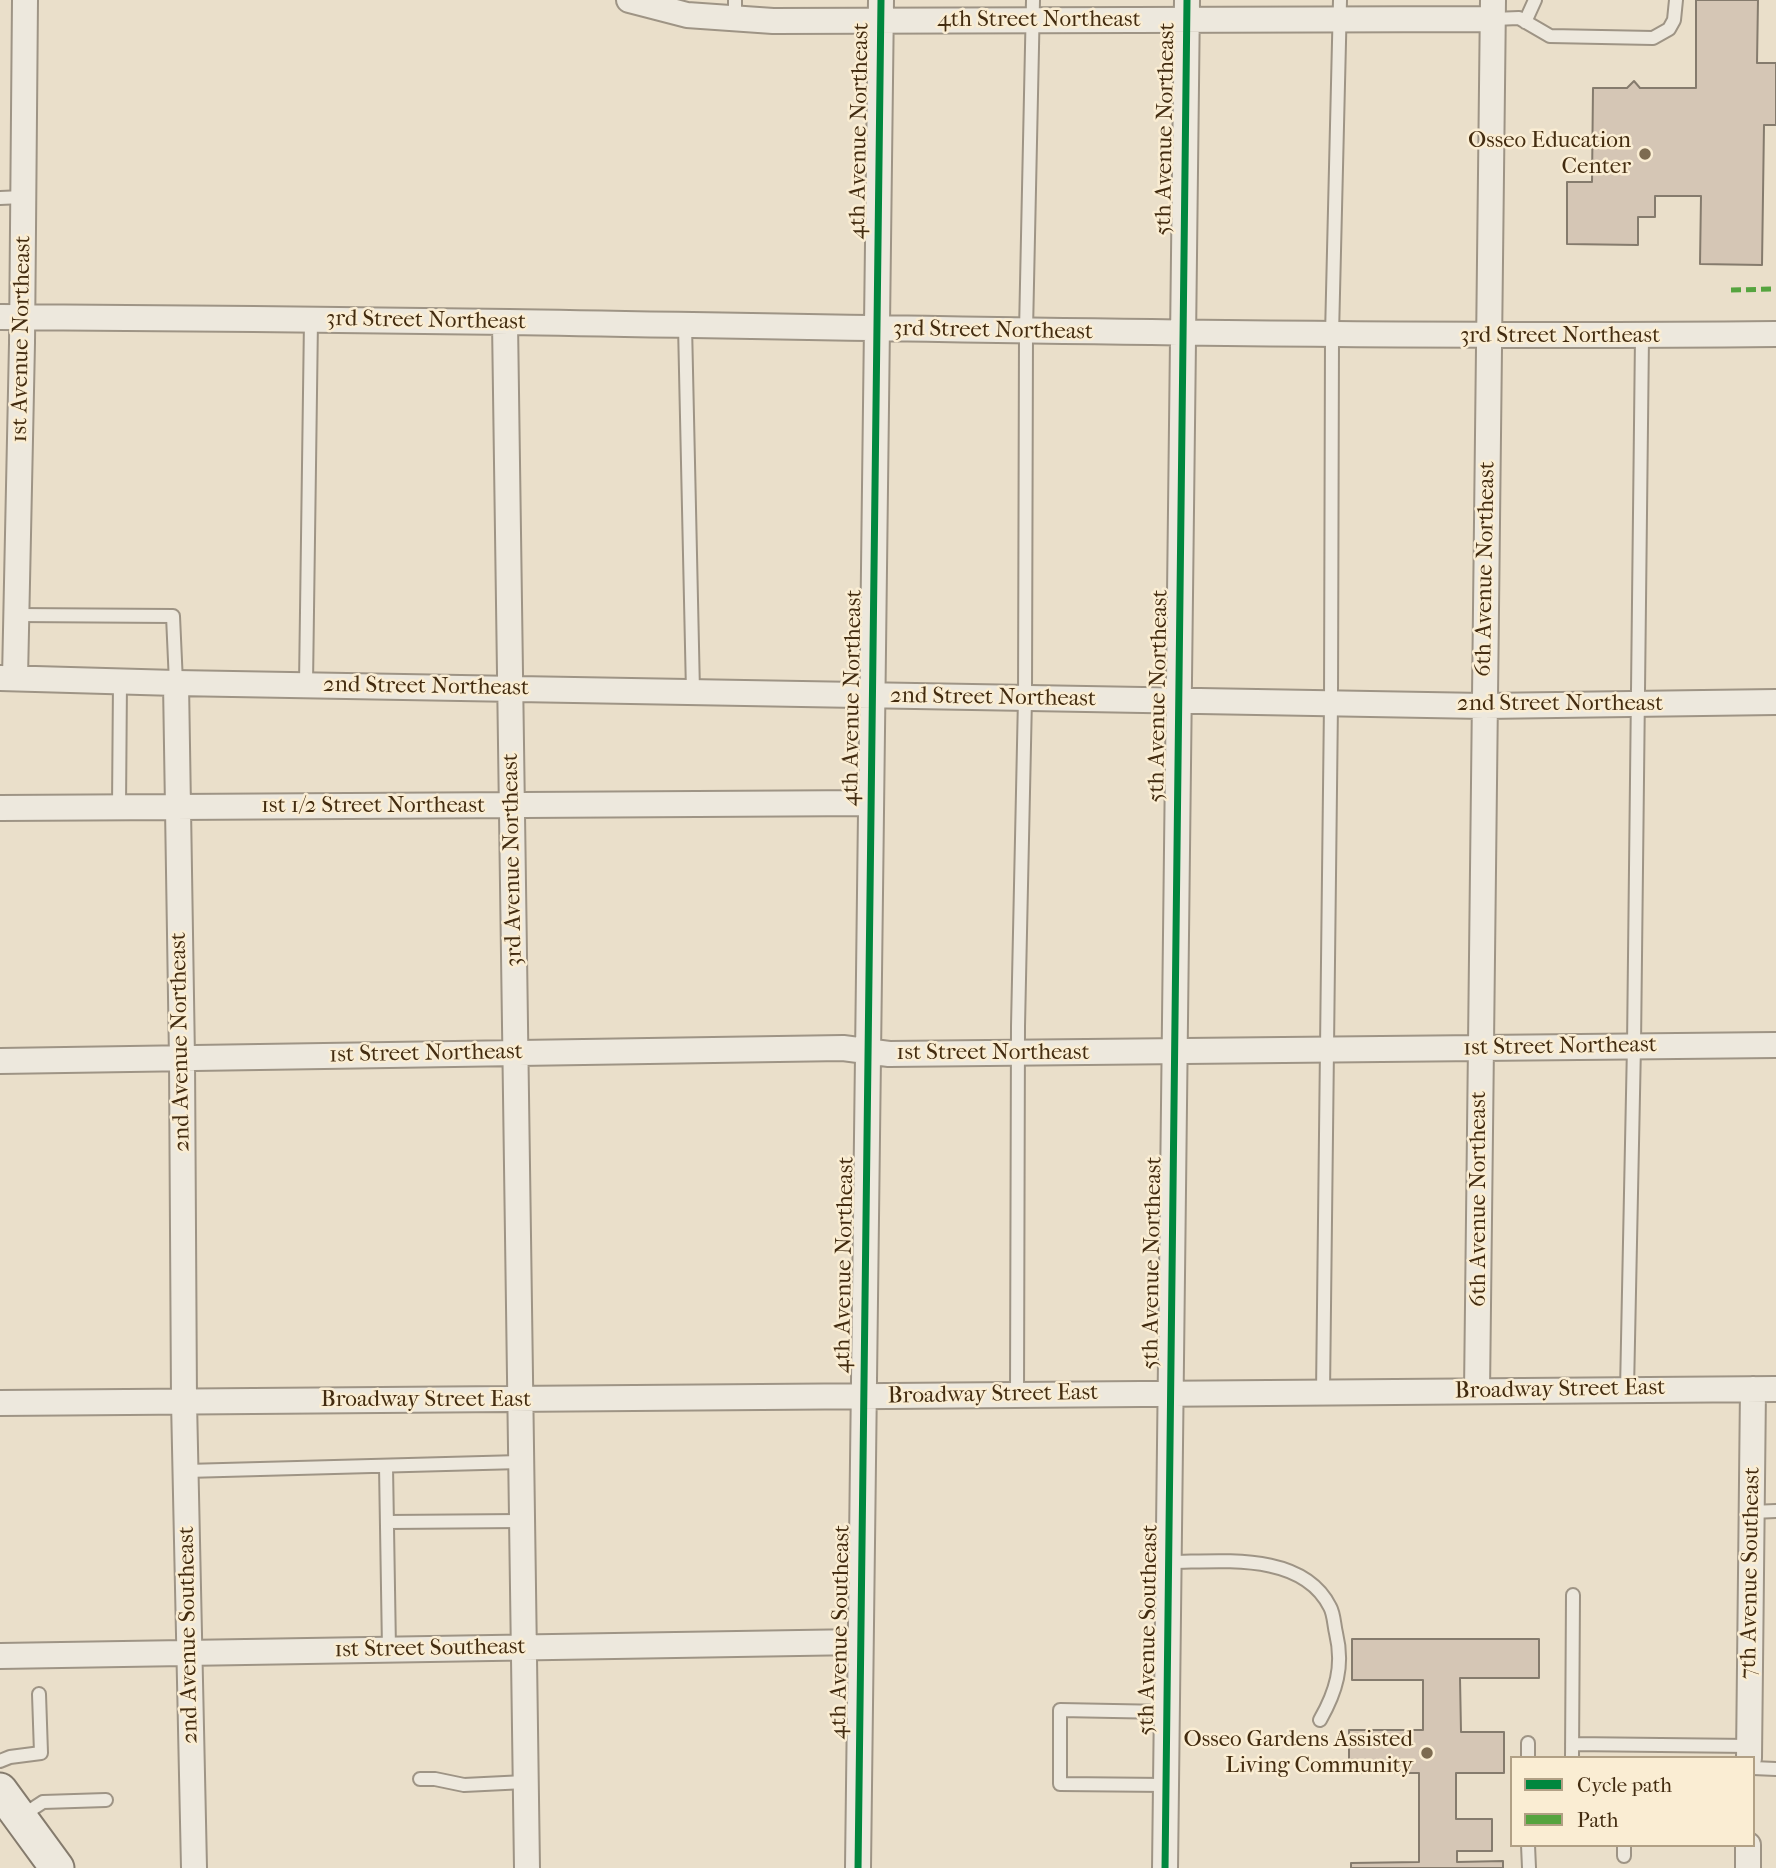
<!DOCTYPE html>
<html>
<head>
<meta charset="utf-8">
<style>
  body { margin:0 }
  #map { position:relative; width:1776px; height:1868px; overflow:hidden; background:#eadfca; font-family:"IM FELL French Canon",serif }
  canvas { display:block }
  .legend { position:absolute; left:1510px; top:1756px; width:245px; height:91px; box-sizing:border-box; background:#faedd3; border:2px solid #b1a085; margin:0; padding:9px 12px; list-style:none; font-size:21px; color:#432c10 }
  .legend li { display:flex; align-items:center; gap:14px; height:35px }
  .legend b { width:35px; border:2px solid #b1a085 }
</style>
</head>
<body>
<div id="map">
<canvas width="1776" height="1868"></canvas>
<ul class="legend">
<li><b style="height:9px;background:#00873e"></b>Cycle path</li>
<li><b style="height:9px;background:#55a43f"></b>Path</li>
</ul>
</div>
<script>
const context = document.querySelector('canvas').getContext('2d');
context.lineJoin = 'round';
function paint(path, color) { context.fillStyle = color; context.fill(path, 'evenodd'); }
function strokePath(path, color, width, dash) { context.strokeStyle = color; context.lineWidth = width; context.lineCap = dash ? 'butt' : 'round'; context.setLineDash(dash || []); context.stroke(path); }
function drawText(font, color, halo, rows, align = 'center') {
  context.font = font + ' "IM FELL French Canon",serif'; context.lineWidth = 5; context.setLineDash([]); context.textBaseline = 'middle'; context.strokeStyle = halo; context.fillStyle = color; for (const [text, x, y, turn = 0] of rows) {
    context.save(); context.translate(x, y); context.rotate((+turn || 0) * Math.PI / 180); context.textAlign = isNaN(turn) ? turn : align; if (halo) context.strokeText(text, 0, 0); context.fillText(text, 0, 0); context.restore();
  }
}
const building = new Path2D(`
  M1696,0H1758L1757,63H1776V125H1764L1762,265L1700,264L1701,196H1655V217H1638V245L1567,244V182H1592L1593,88H1627L1634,81L1640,88H1696Z
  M1352,1639H1539V1678H1460L1461,1732H1504V1773H1456V1819H1492V1851H1457V1862L1503,1861V1868H1351V1863L1419,1862V1773H1349V1730H1423V1680H1352Z`);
const lane = new Path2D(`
  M1493,19L1519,18L1550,36L1653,38L1669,29L1674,20L1676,0
  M735,20V0
  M1525,22L1535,0
  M0,198L23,197
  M685,325L693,692
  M16,615L173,616L176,683
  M306,684L311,320
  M119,807L120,681
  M1627,1390L1634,1045L1642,336
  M1323,1392L1331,703L1332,335L1340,0
  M1017,1395L1018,1026L1025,698L1026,331L1033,0
  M386,1466L389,1649
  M186,1471L520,1462
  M1752,1512L1776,1511
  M387,1522L521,1521
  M1169,1562C1220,1562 1302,1551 1330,1607C1334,1614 1334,1625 1336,1633C1344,1666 1336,1692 1320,1720
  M1528,1743V1758
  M1572,1744L1749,1746
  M1572,1758L1573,1595
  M0,1761L10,1757L41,1753L39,1694
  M1753,1768L1776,1769
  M420,1779H435L464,1785L525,1782
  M1166,1785L1060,1784V1710L1167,1712
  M20,1817L43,1802L106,1800
  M1528,1845L1529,1868
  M1624,1856V1845`);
const street = new Path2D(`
  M629,0L687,15L773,21L1493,19
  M0,317C170,319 339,319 509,322C931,329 1353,338 1776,334
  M505,322L527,1868
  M0,678L176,683L1484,706L1776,702
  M15,678L22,343L25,0
  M176,683L182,1059L184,1401L194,1868
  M0,808L871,803
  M0,1061L843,1048L889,1054L1776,1045
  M1477,1391L1493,0
  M0,1403L1776,1389
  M0,1656L860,1642
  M1749,1758L1753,1389
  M858,1868L881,0
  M1165,1868L1187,0
  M1748,1868V1845`);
const secondary = new Path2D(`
  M0,1790L57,1868`);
const quiet = new Path2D(`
  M1731,290L1776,289`);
const cycleway = new Path2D(`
  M858,1868L881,0
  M1165,1868L1187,0`);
const markers = [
  [1645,154,7,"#7d6b51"],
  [1427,1753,7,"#7d6b51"]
];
const streetNames = [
  ["4th Street Northeast",1039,20],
  ["5th Avenue Northeast",1166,129,-89],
  ["4th Avenue Northeast",860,131,-89],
  ["3rd Street Northeast",426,321,1],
  ["3rd Street Northeast",993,331,1],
  ["3rd Street Northeast",1560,336],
  ["1st Avenue Northeast",22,339,-89],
  ["6th Avenue Northeast",1486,569,-89],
  ["2nd Street Northeast",426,687,1],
  ["5th Avenue Northeast",1159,696,-89],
  ["4th Avenue Northeast",853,698,-89],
  ["2nd Street Northeast",993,698,1],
  ["2nd Street Northeast",1560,704],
  ["1st 1/2 Street Northeast",373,806],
  ["3rd Avenue Northeast",513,860,-91],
  ["2nd Avenue Northeast",181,1042,-91],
  ["1st Street Northeast",1560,1047,-1],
  ["1st Street Northeast",993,1053],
  ["1st Street Northeast",426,1054,-1],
  ["6th Avenue Northeast",1479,1199,-90],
  ["5th Avenue Northeast",1153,1263,-89],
  ["4th Avenue Northeast",845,1265,-89],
  ["Broadway Street East",1560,1390,-1],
  ["Broadway Street East",993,1395,-1],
  ["Broadway Street East",426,1400],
  ["7th Avenue Southeast",1751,1573,-89],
  ["5th Avenue Southeast",1149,1630,-89],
  ["4th Avenue Southeast",841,1632,-89],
  ["2nd Avenue Southeast",189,1635,-91],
  ["1st Street Southeast",430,1649,-1]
];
const poiNames = [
  ["Osseo Education",1631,141],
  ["Center",1631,167],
  ["Osseo Gardens Assisted",1413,1740],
  ["Living Community",1413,1766]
];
paint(building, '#d5c6b5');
strokePath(building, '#857b6d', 2);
strokePath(lane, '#9e9485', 16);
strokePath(street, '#9e9485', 28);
strokePath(secondary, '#857b6d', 37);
strokePath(lane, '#ede8dd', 12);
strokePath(street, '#ede8dd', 24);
strokePath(secondary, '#ede8dd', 33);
strokePath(quiet, '#55a43f', 5, [10, 5]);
strokePath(cycleway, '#00873e', 7);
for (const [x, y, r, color] of markers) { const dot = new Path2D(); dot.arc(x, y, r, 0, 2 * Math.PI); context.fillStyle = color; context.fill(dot); strokePath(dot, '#faedd3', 2.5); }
drawText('23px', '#432c10', '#faedd3', streetNames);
drawText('23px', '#432c10', '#faedd3', poiNames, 'right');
</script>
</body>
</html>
